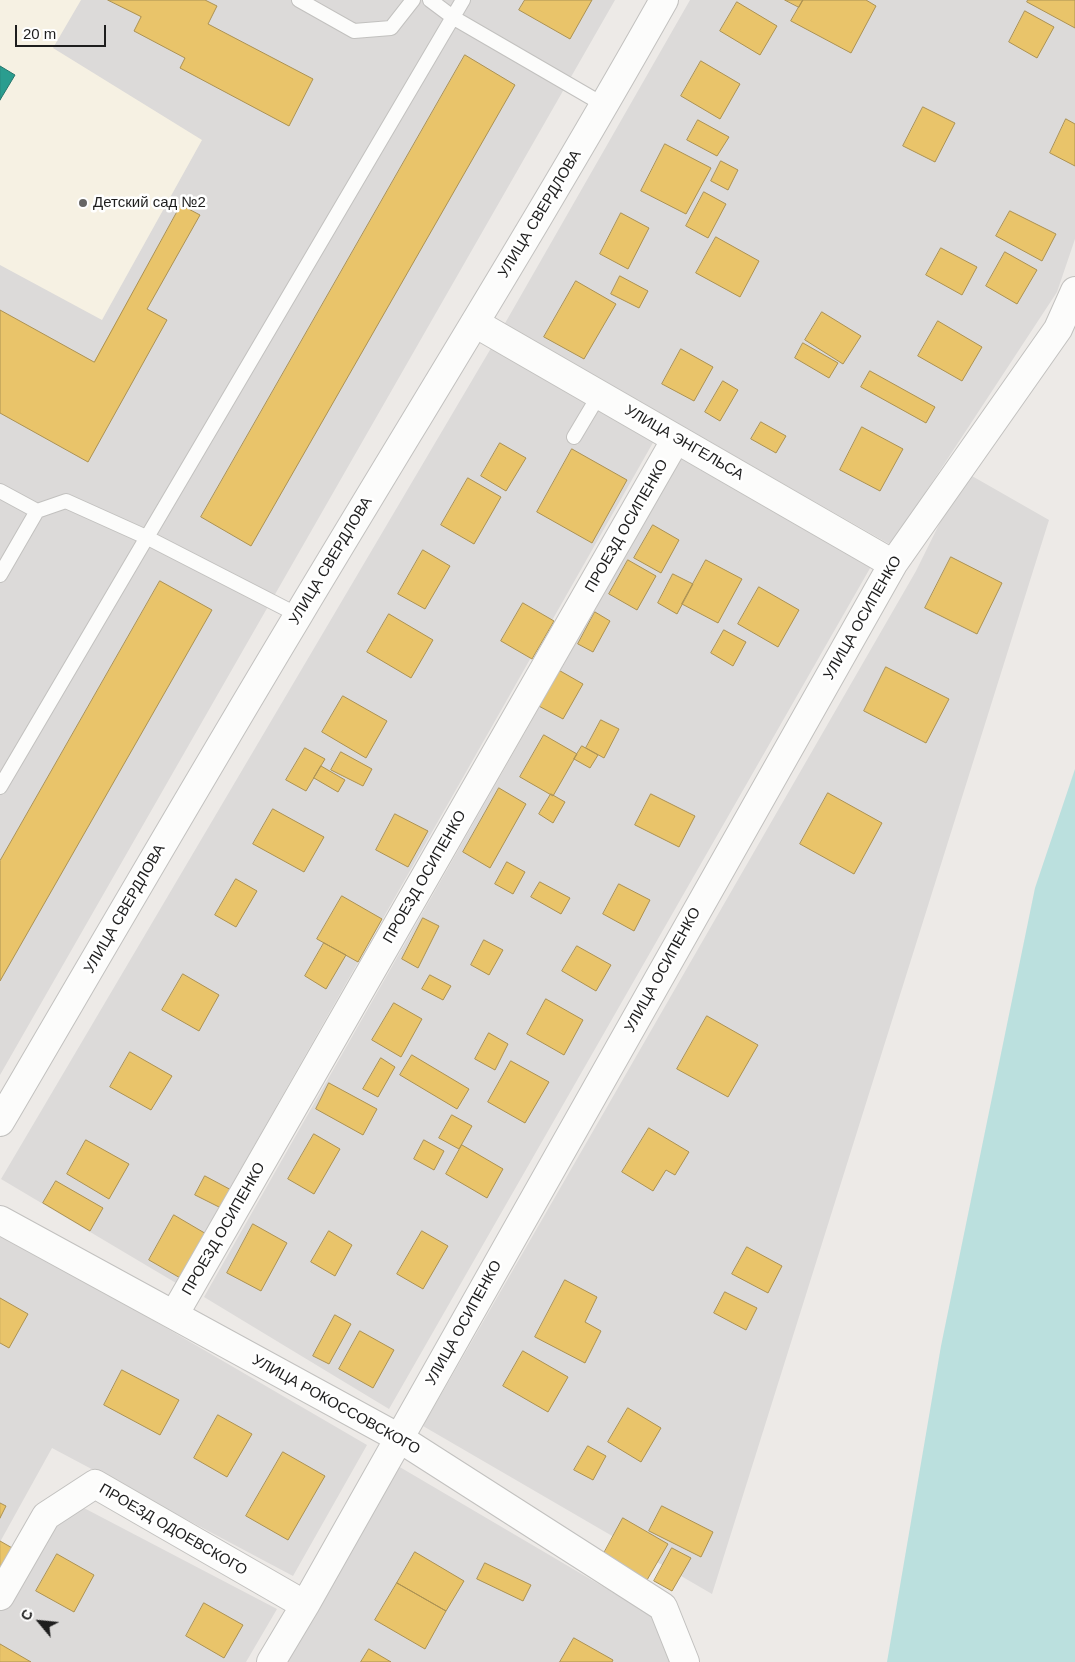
<!DOCTYPE html>
<html>
<head>
<meta charset="utf-8">
<style>
  body { margin:0 }
  #map { position:relative; width:1075px; height:1662px; overflow:hidden; background:#edeae7; font-family:Helvetica,sans-serif }
  canvas { display:block }
  .north { position:absolute; left:15px; top:1597px; width:50px; height:50px; -webkit-text-stroke:4px #fff; paint-order:stroke; rotate:298deg; font-size:14px; font-weight:700; line-height:20px; text-align:center; color:#1e1e1e }
  .north::after { content:''; display:block; margin:auto; width:18px; height:22px; background:#1e1e1e; clip-path:polygon(50% 0,100% 100%,50% 72%,0 100%) }
  .scale { position:absolute; left:15px; top:25px; width:91px; height:22px; box-sizing:border-box; border:2px solid #1e1e1e; border-top:0; padding-left:6px; font-size:15px; line-height:18px; white-space:nowrap; color:#1e1e1e; -webkit-text-stroke:4px #fff; paint-order:stroke }
</style>
</head>
<body>
<div id="map">
<canvas width="1075" height="1662"></canvas>
<div class="north">С</div>
<div class="scale">20 m</div>
</div>
<script>
const context = document.querySelector('canvas').getContext('2d');
context.lineJoin = 'round';
function paint(path, color) { context.fillStyle = color; context.fill(path, 'evenodd'); }
function strokePath(path, color, width, dash) { context.strokeStyle = color; context.lineWidth = width; context.lineCap = dash ? 'butt' : 'round'; context.setLineDash(dash || []); context.stroke(path); }
function drawText(font, color, halo, rows, align = 'center') {
  context.font = font + ' Helvetica,sans-serif'; context.lineWidth = 5; context.setLineDash([]); context.textBaseline = 'middle'; context.strokeStyle = halo; context.fillStyle = color; for (const [text, x, y, turn = 0] of rows) {
    context.save(); context.translate(x, y); context.rotate((+turn || 0) * Math.PI / 180); context.textAlign = isNaN(turn) ? turn : align; if (halo) context.strokeText(text, 0, 0); context.fillText(text, 0, 0); context.restore();
  }
}
const residential = new Path2D(`
  M0,0H615L0,1075Z
  M690,0H1075V239L1057,292L891,545L504,325Z
  M497,338L659,432L176,1283L1,1179Z
  M684,453L873,563L389,1409L204,1297Z
  M965,472L1049,520L712,1594L423,1426L916,571Z
  M0,1231L367,1445L293,1576L52,1448L0,1542Z
  M398,1466L682,1633L678,1662H286Z
  M61,1496L277,1609L246,1662H0V1606Z`);
const education = new Path2D(`
  M0,0H81L53,48L202,140L102,320L0,265Z`);
const water = new Path2D(`
  M1075,769V1662H887L941,1346L1035,888Z`);
const homes = new Path2D(`
  M108,0H205L217,6L208,24L313,79L289,126L180,68L185,58L134,31L141,17Z
  M525,0H592L570,39L519,10Z
  M785,0H803L799,7Z
  M803,0H866L876,6L851,53L791,21Z
  M1028,0H1075V28L1027,2Z
  M737,2L777,26L760,55L720,31Z
  M1025,11L1054,27L1037,58L1009,42Z
  M465,55L515,85L251,546L201,517Z
  M701,61L740,84L720,119L681,96Z
  M923,107L955,123L935,162L903,146Z
  M1066,119L1075,124V166L1050,153Z
  M698,120L729,137L717,156L687,140Z
  M665,144L711,168L686,214L641,191Z
  M721,161L738,170L728,190L711,181Z
  M704,192L726,204L708,238L686,226Z
  M181,205L200,215L147,309L167,320L88,462L0,413V310L94,362Z
  M1010,211L1056,234L1042,261L996,236Z
  M621,213L649,228L628,269L600,254Z
  M716,237L759,261L740,297L696,273Z
  M941,248L977,267L962,295L926,275Z
  M1005,252L1037,270L1017,304L986,286Z
  M620,276L648,291L639,308L611,294Z
  M576,281L616,304L584,359L544,337Z
  M822,312L861,336L843,364L805,340Z
  M938,321L982,347L962,381L918,356Z
  M803,343L838,363L829,378L795,358Z
  M681,349L713,367L694,401L662,384Z
  M870,371L935,407L926,423L861,387Z
  M723,381L738,390L720,421L705,412Z
  M761,422L786,436L776,453L751,439Z
  M862,427L903,449L880,491L840,470Z
  M500,443L526,458L506,491L481,476Z
  M572,449L627,480L592,543L537,512Z
  M468,478L501,497L474,544L441,525Z
  M653,525L679,540L661,573L634,558Z
  M423,550L450,566L425,609L398,594Z
  M951,557L1002,583L977,634L925,608Z
  M628,560L656,576L637,610L609,594Z
  M706,560L742,579L718,623L682,604Z
  M673,574L693,584L677,614L658,603Z
  M160,581L212,610L0,981V861Z
  M759,587L799,610L778,647L738,624Z
  M523,603L554,621L532,659L501,641Z
  M595,612L610,621L593,652L578,644Z
  M389,614L433,640L411,678L367,652Z
  M724,630L746,642L733,666L711,653Z
  M886,667L949,699L926,743L864,711Z
  M555,668L583,684L563,719L535,704Z
  M343,696L387,721L366,758L322,732Z
  M601,720L619,729L604,758L586,748Z
  M544,735L577,754L553,796L520,777Z
  M582,746L598,755L590,768L574,759Z
  M305,748L325,759L306,791L286,780Z
  M341,752L372,769L363,786L331,770Z
  M321,766L345,780L338,792L314,778Z
  M499,788L526,804L490,868L463,852Z
  M828,793L882,823L854,874L800,844Z
  M551,794L565,802L553,823L539,814Z
  M651,794L695,816L679,847L635,825Z
  M273,809L324,837L304,872L253,844Z
  M395,814L428,831L408,867L376,850Z
  M507,862L525,872L513,894L495,884Z
  M236,879L257,891L236,927L215,915Z
  M540,882L570,898L561,914L531,897Z
  M619,884L650,900L634,931L603,914Z
  M342,896L382,919L358,962L317,939Z
  M423,918L439,926L418,968L402,959Z
  M484,940L503,950L489,975L471,965Z
  M324,943L346,955L326,989L305,976Z
  M577,946L611,965L596,991L562,971Z
  M183,974L219,995L199,1031L162,1010Z
  M430,975L451,986L443,1000L422,989Z
  M546,999L583,1020L564,1055L527,1034Z
  M394,1003L422,1019L401,1057L372,1040Z
  M707,1016L758,1045L728,1097L677,1069Z
  M489,1033L508,1044L495,1070L475,1059Z
  M130,1052L172,1076L151,1110L110,1087Z
  M412,1055L469,1089L457,1109L400,1075Z
  M381,1058L395,1067L378,1097L363,1089Z
  M511,1061L549,1082L525,1123L488,1102Z
  M329,1083L377,1109L363,1135L316,1109Z
  M452,1115L472,1126L459,1149L439,1138Z
  M649,1128L689,1152L675,1175L666,1170L653,1191L622,1172Z
  M314,1134L340,1149L314,1194L288,1179Z
  M86,1140L129,1164L109,1199L67,1174Z
  M424,1140L444,1151L434,1170L414,1159Z
  M462,1145L503,1169L487,1198L446,1174Z
  M205,1176L235,1192L225,1210L195,1195Z
  M56,1181L103,1208L90,1231L43,1203Z
  M174,1215L208,1235L182,1279L149,1260Z
  M253,1224L287,1243L261,1291L227,1273Z
  M329,1231L352,1245L335,1276L311,1262Z
  M422,1231L448,1246L423,1289L397,1274Z
  M747,1247L782,1266L768,1293L732,1274Z
  M565,1280L597,1297L585,1322L601,1331L585,1363L535,1337Z
  M725,1292L757,1308L746,1330L714,1313Z
  M0,1298L28,1314L9,1348L0,1343Z
  M335,1315L351,1324L329,1364L313,1356Z
  M360,1331L394,1350L373,1388L339,1369Z
  M523,1351L568,1377L548,1412L503,1386Z
  M122,1370L179,1400L160,1435L104,1405Z
  M628,1408L661,1428L641,1462L608,1442Z
  M218,1415L252,1434L227,1477L194,1458Z
  M588,1446L606,1456L593,1480L574,1470Z
  M283,1452L325,1476L288,1540L246,1516Z
  M0,1503L6,1506L0,1518Z
  M662,1506L713,1532L701,1557L649,1531Z
  M623,1518L668,1544L647,1580L603,1555Z
  M0,1541L14,1549L0,1574Z
  M672,1548L691,1558L672,1591L654,1581Z
  M415,1552L464,1581L446,1611L397,1583Z
  M57,1554L94,1575L74,1612L36,1591Z
  M485,1563L531,1585L523,1601L477,1579Z
  M397,1583L446,1611L425,1649L375,1620Z
  M204,1603L243,1625L224,1658L186,1636Z
  M574,1638L613,1660L612,1662H560Z
  M0,1644L31,1662H0Z
  M369,1649L391,1662H361Z`);
const schools = new Path2D(`
  M0,66L15,75L0,100Z`);
const service = new Path2D(`
  M299,0L354,31L391,28L413,0
  M430,0L454,18L604,105
  M574,437L599,395
  M0,491L37,511L66,501L146,537L298,615
  M0,575L37,511
  M0,787L463,0`);
const minor = new Path2D(`
  M475,323L893,564
  M0,1220L399,1438L663,1607L685,1662
  M174,1315L676,439
  M0,1596L46,1516L95,1484L305,1605
  M271,1662L305,1605L893,564L1058,329L1075,291`);
const tertiary = new Path2D(`
  M0,1122C99,953 198,782 299,614C421,410 547,208 664,0`);
const markers = [
  [83,203,5,"#666564"]
];
const poiNames = [
  ["Детский сад №2",93,203]
];
const streetNames = [
  ["УЛИЦА СВЕРДЛОВА",540,214,-59],
  ["УЛИЦА ЭНГЕЛЬСА",684,443,30],
  ["ПРОЕЗД ОСИПЕНКО",627,526,-60],
  ["УЛИЦА СВЕРДЛОВА",331,561,-59],
  ["УЛИЦА ОСИПЕНКО",863,618,-60],
  ["ПРОЕЗД ОСИПЕНКО",425,877,-60],
  ["УЛИЦА СВЕРДЛОВА",125,909,-60],
  ["УЛИЦА ОСИПЕНКО",663,970,-61],
  ["ПРОЕЗД ОСИПЕНКО",224,1229,-60],
  ["УЛИЦА ОСИПЕНКО",464,1323,-61],
  ["УЛИЦА РОКОССОВСКОГО",336,1405,29],
  ["ПРОЕЗД ОДОЕВСКОГО",173,1530,30]
];
paint(residential, '#dcdad9');
paint(education, '#f6f1e3');
paint(water, '#bbe0de');
paint(homes, '#e9c46a');
strokePath(homes, '#ac9253', 1);
paint(schools, '#2a9d8f');
strokePath(schools, '#26776d', 1);
strokePath(service, '#c2c1bf', 16);
strokePath(minor, '#c2c1bf', 30);
strokePath(tertiary, '#c2c1bf', 30);
strokePath(service, '#fcfcfb', 14);
strokePath(minor, '#fcfcfb', 28);
strokePath(tertiary, '#fcfcfb', 28);
for (const [x, y, r, color] of markers) { const dot = new Path2D(); dot.arc(x, y, r, 0, 2 * Math.PI); context.fillStyle = color; context.fill(dot); strokePath(dot, '#fff', 2); }
drawText('15px', '#1e1e1e', '#fff', poiNames, 'left');
drawText('15px', '#1e1e1e', '#fff', streetNames);
</script>
</body>
</html>
